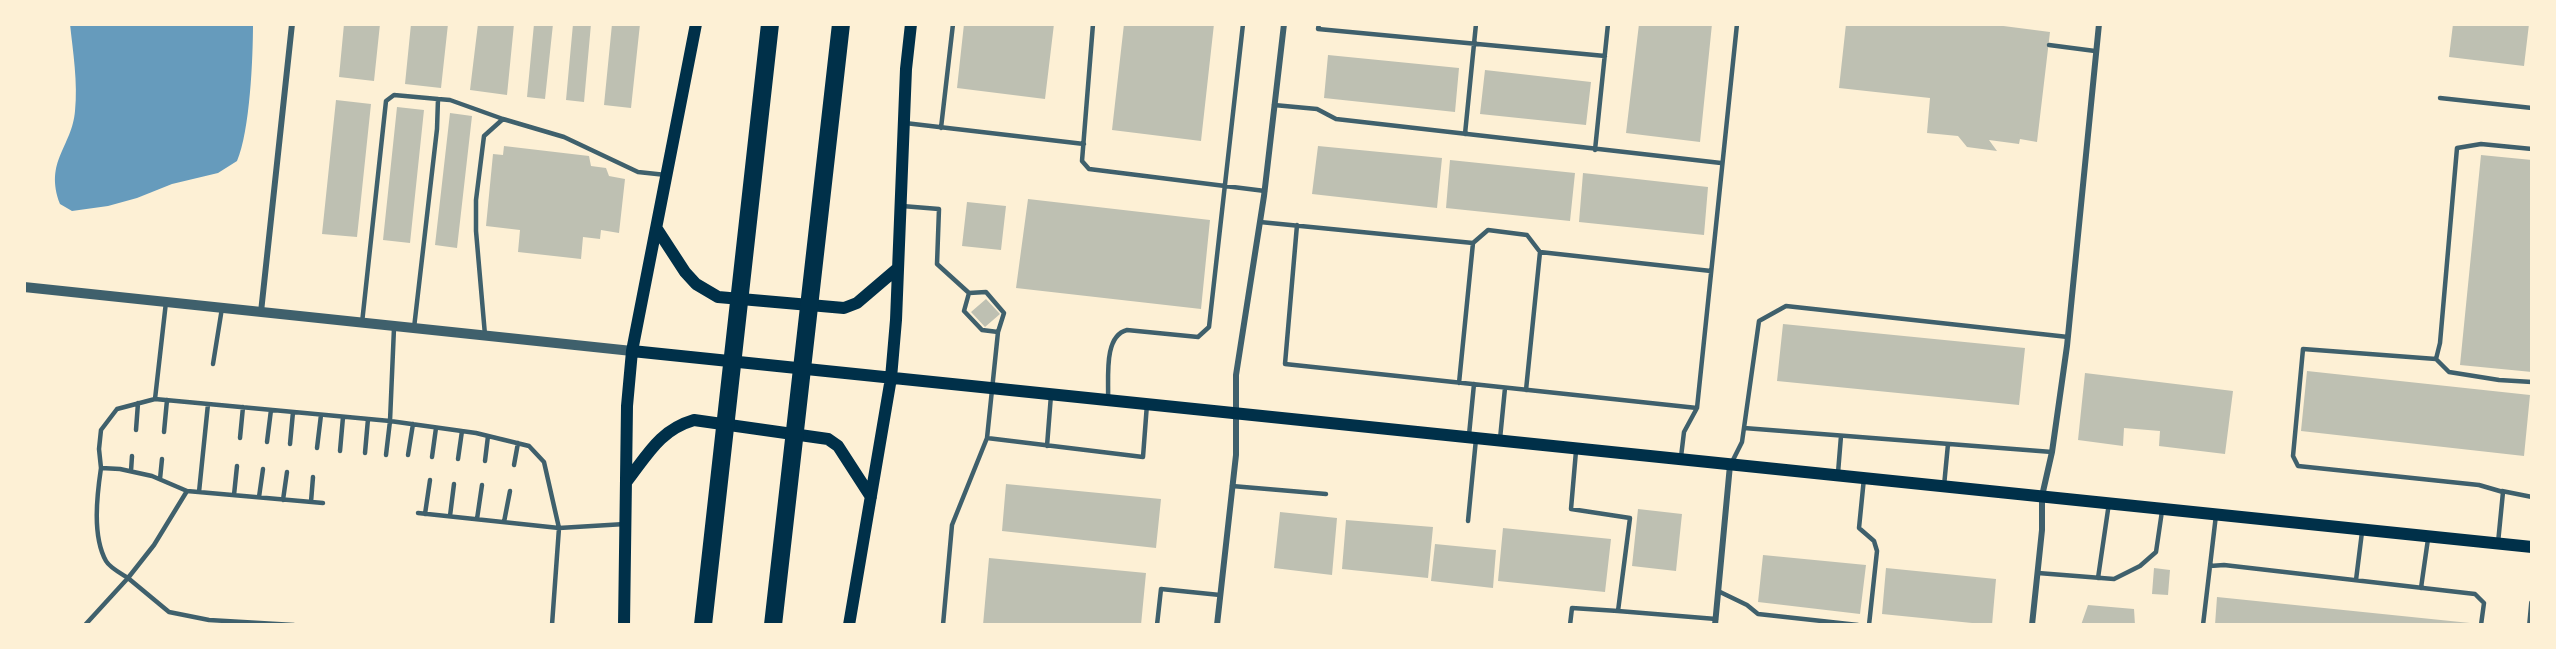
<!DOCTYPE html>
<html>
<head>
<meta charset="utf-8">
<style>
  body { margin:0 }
  #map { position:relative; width:2556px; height:649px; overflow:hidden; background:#fdf0d5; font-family:Commissioner,sans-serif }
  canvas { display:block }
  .frame { position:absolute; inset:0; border:26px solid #fdf0d5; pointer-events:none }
</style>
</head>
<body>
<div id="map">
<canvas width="2556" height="649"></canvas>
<div class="frame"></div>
</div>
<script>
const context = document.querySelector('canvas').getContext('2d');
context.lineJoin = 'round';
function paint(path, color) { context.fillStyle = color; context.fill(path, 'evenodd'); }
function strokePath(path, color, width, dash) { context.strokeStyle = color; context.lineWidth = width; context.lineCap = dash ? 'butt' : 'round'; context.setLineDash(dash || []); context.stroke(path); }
const water = new Path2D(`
  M70,24H253C253,58 250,131 237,161L218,173L172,184L137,198L108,206L72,211L60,204C44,161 72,147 75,111C78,83 73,52 70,24Z`);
const building = new Path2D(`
  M344,24H380L374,81L339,77Z
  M411,24H448L441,88L405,84Z
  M478,24H514L507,95L470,90Z
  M534,24H553L545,99L527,97Z
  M573,24H591L584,102L566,100Z
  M612,24H640L631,108L604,105Z
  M964,24H1054L1045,99L957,88Z
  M1124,24H1214L1201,141L1112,130Z
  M1639,24H1712L1700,142L1626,133Z
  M1846,24H1988L2050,32L2037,142L2020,139L2019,144L1989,140L1997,151L1967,147L1958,136L1927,133L1930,98L1839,88Z
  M2453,24H2529L2524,66L2449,57Z
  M1328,55L1459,68L1455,112L1324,98Z
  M1485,70L1591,82L1586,125L1480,114Z
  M336,100L371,104L357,237L322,234Z
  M397,107L424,110L410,243L383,240Z
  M450,113L472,116L457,248L435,245Z
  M504,146L589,156L591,166L606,168L609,176L625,179L619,233L601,230L600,239L583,237L581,259L518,252L520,230L486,226L493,154L503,155Z
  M1318,146L1442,158L1437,208L1312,194Z
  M2481,155L2532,160V372L2460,365Z
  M1450,160L1575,173L1570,221L1446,208Z
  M1583,173L1708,187L1704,235L1579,222Z
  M1028,199L1210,220L1201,309L1016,288Z
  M967,202L1006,206L1001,250L962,246Z
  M986,299L1000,314L985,327L971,312Z
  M1783,324L2025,348L2019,405L1777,381Z
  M2307,371L2530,395L2524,456L2301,431Z
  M2085,373L2233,391L2225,454L2159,446L2160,431L2124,428L2123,446L2078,440Z
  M1006,484L1161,499L1156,548L1002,531Z
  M1638,509L1682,514L1676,571L1632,566Z
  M1280,512L1337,518L1332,575L1274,568Z
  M1346,520L1433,527L1428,578L1342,569Z
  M1503,528L1611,539L1605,592L1498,581Z
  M1435,544L1496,550L1493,588L1431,581Z
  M1763,555L1866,565L1860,614L1758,602Z
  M989,558L1146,573L1141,625H983Z
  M1886,568L1996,579L1992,625L1882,614Z
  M2154,568L2170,570L2168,595L2152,594Z
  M2217,597L2470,623V625H2215Z
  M2088,605L2134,609L2135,625H2081Z`);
const service = new Path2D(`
  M1093,24L1082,161L1089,169L1265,191
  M1319,24L1318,29L1605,56
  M2049,45L2095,51
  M2440,98L2532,108
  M1274,105L1317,109L1336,119L1721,163
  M905,123L1084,144
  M941,128L953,24
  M1465,134L1476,24
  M1595,150L1608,24
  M902,206L939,209L937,264L969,293L986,292L1004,313L998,332L987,438L952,525L943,625
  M1260,222L1473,243L1488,230L1527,235L1540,252L1711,271
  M1297,225L1285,364L1697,408
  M969,293L964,311L982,330L998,332
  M166,302L155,399L390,421L394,328
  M362,323L386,101L394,95L438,99
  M414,328L437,129L438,99L450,100L503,119
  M485,335L476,231V200L484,136L503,119L564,137L638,172L666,175
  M2436,359L2449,372L2499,380L2532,382
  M213,364L222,308
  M1459,383L1473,243
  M1526,390L1540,252
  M155,399L117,409L101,430L99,449L101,468L120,469L152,476L187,491L323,503
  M1108,399C1109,379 1103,336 1127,330L1198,337L1209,327L1243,24
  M1744,428L2052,452
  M136,430L138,403
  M164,432L167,400
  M1469,435L1474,384
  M240,438L243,407
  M987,438L1143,457L1147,404
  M1500,439L1505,388
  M267,442L271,410
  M290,444L293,412
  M1047,446L1051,395
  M317,448L321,415
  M340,451L343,417
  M1576,451L1571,509L1630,518L1618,611L1716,619
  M365,453L368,419
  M386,455L390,421L476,433L529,446L544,462L559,528L418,513
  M408,455L413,424
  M432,457L436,428
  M1681,457L1684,432L1697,408L1737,24
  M458,459L462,431
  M485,461L488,436
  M1732,462L1742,442L1759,321L1786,306L2068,337
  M514,465L518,443
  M101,468C97,495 92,536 106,561C110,568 122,574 128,578L154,545L187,491
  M131,471L132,456
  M1838,473L1841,436
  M1864,478L1859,528L1874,541L1877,551L1869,625
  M160,479L162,459
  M1232,486L1326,494
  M1944,486L1948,444
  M2502,491L2532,497
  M199,492L208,404
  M234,495L237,466
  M259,497L263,469
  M283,500L287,472
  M311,502L313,477
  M425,514L430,480
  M450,516L454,484
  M477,519L482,485
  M1468,521L1476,439
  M504,522L510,491
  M2498,543L2503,492L2479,485L2298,466L2293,456L2303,349L2436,359L2440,343L2457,148L2481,144L2532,149
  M2210,566L2216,515
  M2038,573L2114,579L2140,566L2156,552L2162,511
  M2098,578L2109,503
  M2356,580L2362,532
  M2421,588L2428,539
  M1718,591L1747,605L1758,614L1858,625
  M85,625L128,578L169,612L209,620L294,625
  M552,625L559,528L625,524
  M1157,625L1161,589L1220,595
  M1570,625L1572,608L1618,611
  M2203,625L2210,566L2224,565L2475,594L2484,603L2481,625`);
const minor = new Path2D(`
  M261,312L292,24
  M1217,625L1236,455V375L1264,196L1284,24
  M1715,625L1730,465
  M2032,625L2042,530V496L2052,452L2067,346L2099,24
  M2530,625L2532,603`);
const tertiary = new Path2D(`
  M24,287L632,351`);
const secondary = new Path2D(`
  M657,229L685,272L696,284L718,297L844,308L857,303L898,268
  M632,351L2532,547
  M627,481C648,454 660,430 694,420L828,439L838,446L871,497
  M624,625L627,406L632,351L696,24
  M849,625L891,378L896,320L906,69L911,24`);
const motorway = new Path2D(`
  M703,625L770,24
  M773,625L841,24`);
paint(water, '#669bbc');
paint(building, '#bec0b2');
strokePath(service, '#3f606c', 4.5);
strokePath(minor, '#3f606c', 6);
strokePath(tertiary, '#3f606c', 10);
strokePath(secondary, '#003049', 12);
strokePath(motorway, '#003049', 18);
</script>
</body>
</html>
